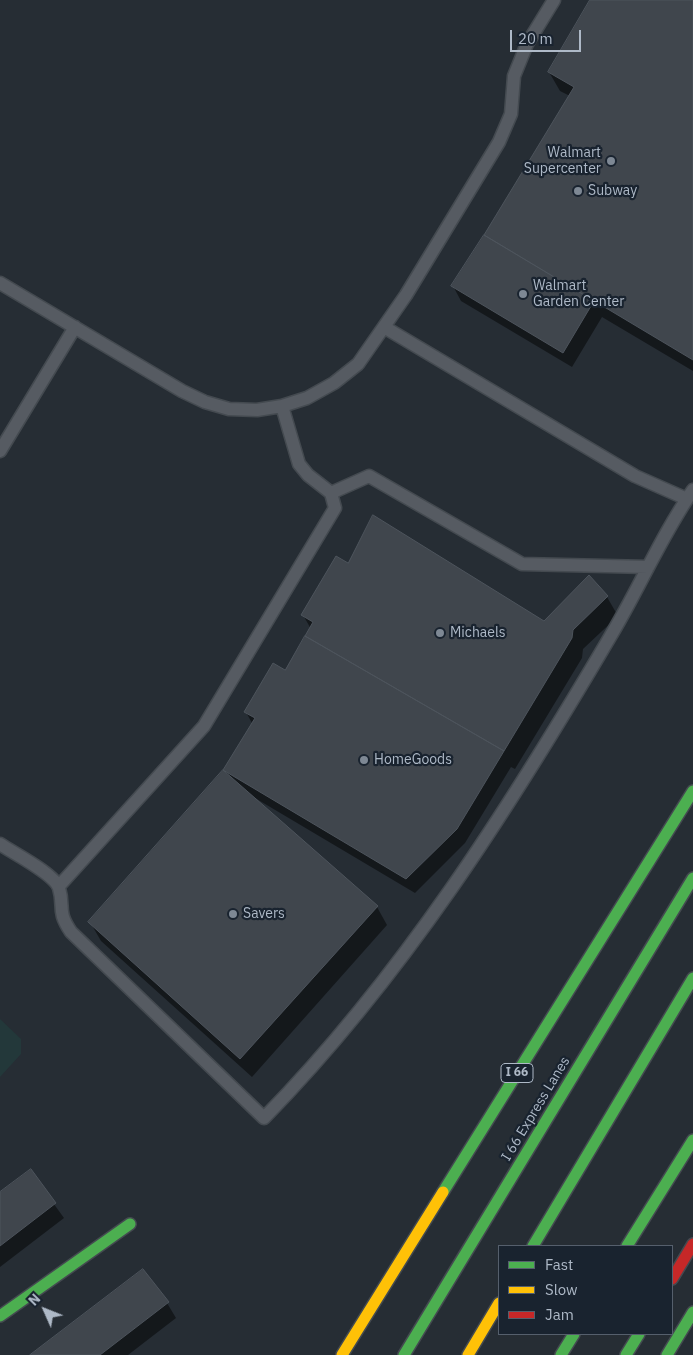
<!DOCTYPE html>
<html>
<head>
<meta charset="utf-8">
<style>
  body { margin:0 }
  #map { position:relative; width:693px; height:1355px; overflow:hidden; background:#262d34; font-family:"IBM Plex Sans",sans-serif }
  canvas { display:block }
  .legend { position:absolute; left:498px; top:1245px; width:175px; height:90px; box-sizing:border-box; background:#19232f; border:1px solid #555f6c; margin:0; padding:6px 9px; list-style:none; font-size:15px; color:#aeb9c7 }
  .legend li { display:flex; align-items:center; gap:10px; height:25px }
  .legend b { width:25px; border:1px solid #555f6c }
  .north { position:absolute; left:20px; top:1285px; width:50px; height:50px; -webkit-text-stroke:4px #19232f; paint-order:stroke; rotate:314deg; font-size:14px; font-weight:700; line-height:20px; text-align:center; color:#aeb9c7 }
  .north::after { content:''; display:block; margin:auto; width:18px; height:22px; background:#aeb9c7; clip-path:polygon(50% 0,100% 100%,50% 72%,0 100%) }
  .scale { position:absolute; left:510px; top:30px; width:71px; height:22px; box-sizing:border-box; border:2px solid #aeb9c7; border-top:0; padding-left:6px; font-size:15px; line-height:18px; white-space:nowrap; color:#aeb9c7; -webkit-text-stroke:4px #19232f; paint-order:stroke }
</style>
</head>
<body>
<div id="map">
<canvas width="693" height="1355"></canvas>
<ul class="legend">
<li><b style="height:6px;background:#4caf50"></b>Fast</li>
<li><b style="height:6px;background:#ffc107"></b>Slow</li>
<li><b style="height:6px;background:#c62828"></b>Jam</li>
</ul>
<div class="north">N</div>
<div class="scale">20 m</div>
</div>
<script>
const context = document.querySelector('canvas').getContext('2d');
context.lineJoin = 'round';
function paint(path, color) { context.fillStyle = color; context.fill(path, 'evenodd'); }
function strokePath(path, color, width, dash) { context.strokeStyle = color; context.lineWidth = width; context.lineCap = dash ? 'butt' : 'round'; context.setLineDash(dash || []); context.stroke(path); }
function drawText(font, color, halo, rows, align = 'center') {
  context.font = font + ' "IBM Plex Sans",sans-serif'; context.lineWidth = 4.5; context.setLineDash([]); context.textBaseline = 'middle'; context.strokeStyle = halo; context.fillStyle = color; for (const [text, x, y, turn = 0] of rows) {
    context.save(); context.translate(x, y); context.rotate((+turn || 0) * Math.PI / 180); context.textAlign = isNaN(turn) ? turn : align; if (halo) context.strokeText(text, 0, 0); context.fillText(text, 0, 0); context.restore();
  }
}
const green = new Path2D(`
  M0,1019L21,1039V1054L0,1077Z`);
const shadow = new Path2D(`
  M592,0H693V371L602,317L572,367L461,301L453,286L487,238L486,235L570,96L560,91L549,72Z
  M348,565L544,622L607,597L618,616L583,649L582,658L515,769L511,767L465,843L415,893L255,798L377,907L387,925L252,1077L101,941L90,922L224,771L253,725L246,712L286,672L311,629L303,615Z
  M30,1171L64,1218L0,1267V1194Z
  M167,1303L176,1318L128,1355H32Z`);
const building = new Path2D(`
  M590,0H693V360L484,235L574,87L548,72Z
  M484,235L594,301L563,353L451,286Z
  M373,515L544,621L589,575L608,596L573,630L572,638L504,751L305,636L313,622L301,615L336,556L348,563Z
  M305,636L504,751L457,829L406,879L223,770L255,718L244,712L273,663L285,670Z
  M223,770L378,906L240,1059L88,922Z
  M31,1169L56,1203L0,1246V1192Z
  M143,1269L169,1302L100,1355H30Z`);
const lane = new Path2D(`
  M0,283L182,391L205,402L229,409L257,410L282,406L307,398L334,383L358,364L406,295L499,142L511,114L514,76L527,44L554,0
  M384,327L635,476L687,499
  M0,451L75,327
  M331,493L369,476L522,564L648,567
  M0,844C13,853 55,874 59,888C65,908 56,910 71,932L264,1118C403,976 510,807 610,637C639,589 661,536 693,490
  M59,886L204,726L335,508L331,493L308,475L299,464L282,406`);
const fast = new Path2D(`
  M443,1192L693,791
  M533,1246L693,978
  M627,1246L693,1140
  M0,1316L130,1224
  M404,1355L693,878
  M561,1355L574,1334
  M626,1355L639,1334
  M667,1355L693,1312`);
const slow = new Path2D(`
  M342,1355L443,1192
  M468,1355L499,1303`);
const jam = new Path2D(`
  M672,1279L693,1244`);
const markers = [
  [611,161,5,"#7e8894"],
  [578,191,5,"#7e8894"],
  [523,294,5,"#7e8894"],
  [440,633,5,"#7e8894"],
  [364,760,5,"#7e8894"],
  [233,914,5,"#7e8894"]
];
const shields = [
  [517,1073,32]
];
const shieldNames = [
  ["I 66",517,1073]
];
const poiNames = [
  ["Walmart",601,153,"right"],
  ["Supercenter",601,169,"right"],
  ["Subway",588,191],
  ["Walmart",533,286],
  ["Garden Center",533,302],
  ["Michaels",450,633],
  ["HomeGoods",374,760],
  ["Savers",243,914]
];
const streetNames = [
  ["I 66 Express Lanes",536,1109,-59]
];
paint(green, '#23383a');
paint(shadow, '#0007');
paint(building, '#40464d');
strokePath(building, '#4d545c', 1);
strokePath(lane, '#444a50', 15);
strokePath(fast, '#444a50', 14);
strokePath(slow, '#444a50', 14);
strokePath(jam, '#444a50', 14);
strokePath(lane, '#565b62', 12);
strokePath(fast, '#4caf50', 11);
strokePath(slow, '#ffc107', 11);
strokePath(jam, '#c62828', 11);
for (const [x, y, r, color] of markers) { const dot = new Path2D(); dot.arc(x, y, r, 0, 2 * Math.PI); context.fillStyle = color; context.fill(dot); strokePath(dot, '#19232f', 2); }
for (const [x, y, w] of shields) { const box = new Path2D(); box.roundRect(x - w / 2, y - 9.5, w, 19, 4); context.fillStyle = '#19232f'; context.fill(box); strokePath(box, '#aeb9c7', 1); }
drawText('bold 12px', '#aeb9c7', null, shieldNames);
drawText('14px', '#aeb9c7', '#19232f', poiNames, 'left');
drawText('14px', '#aeb9c7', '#19232f', streetNames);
</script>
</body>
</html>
